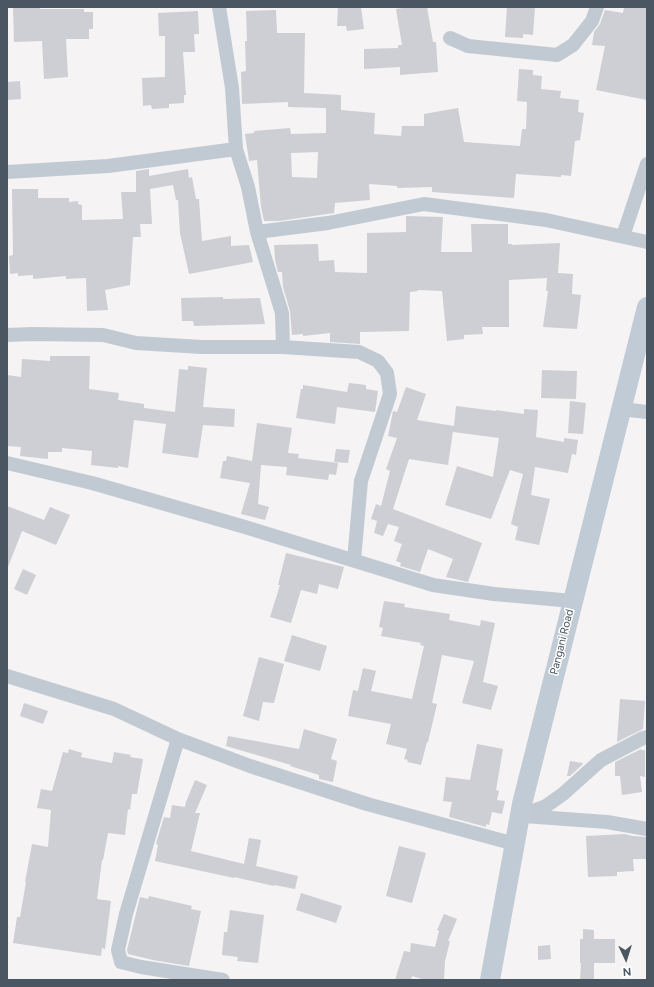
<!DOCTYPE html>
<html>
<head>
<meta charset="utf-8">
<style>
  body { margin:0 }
  #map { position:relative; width:654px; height:987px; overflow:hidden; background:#f5f3f3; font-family:Figtree,sans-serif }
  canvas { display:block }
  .frame { position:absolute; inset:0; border:8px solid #4a5661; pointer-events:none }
  .north { position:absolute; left:606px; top:939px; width:40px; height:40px; -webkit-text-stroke:3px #fff; paint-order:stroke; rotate:176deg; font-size:11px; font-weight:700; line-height:16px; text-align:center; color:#4a5661 }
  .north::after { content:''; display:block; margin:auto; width:14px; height:18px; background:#4a5661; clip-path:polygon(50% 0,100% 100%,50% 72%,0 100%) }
</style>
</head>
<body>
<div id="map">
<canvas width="654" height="987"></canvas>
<div class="frame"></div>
<div class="north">N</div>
</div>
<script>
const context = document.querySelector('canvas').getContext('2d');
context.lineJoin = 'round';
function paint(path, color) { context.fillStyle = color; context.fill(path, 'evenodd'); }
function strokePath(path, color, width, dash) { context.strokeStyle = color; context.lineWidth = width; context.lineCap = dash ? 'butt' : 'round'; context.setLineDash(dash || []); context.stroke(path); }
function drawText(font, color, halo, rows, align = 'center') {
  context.font = font + ' Figtree,sans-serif'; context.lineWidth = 3; context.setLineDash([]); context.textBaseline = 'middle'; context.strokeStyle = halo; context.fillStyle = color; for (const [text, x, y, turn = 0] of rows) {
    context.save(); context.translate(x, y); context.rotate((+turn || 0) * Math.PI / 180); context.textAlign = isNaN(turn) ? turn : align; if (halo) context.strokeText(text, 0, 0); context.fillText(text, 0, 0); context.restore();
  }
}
const building = new Path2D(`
  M13,7H40V9H84V12H93V29H89V39H66L68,77L44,79L42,41L14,42Z
  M338,7H361L364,29L347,31L346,26H337Z
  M411,7H427L433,42H436L438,72L400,75V67L364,69V49L398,48V45H402L396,9Z
  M507,7H535L533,35L523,34V38L505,37Z
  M624,7H647V100L596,90L605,46L592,45L594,32L600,24L605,10L623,13Z
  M276,10L277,33H305L304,93L341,95V110L375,113L374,134L401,136L402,126H424V114L458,108L464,142L520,146L522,129H526L527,102L517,101L519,69L533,70V75L542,76L541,89L561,91L560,98L579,100L578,112L584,113L580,140L575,141L571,176L561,175V177L516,174L514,198L432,192V187L397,188V186L369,184L370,200L335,203L334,213L279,221H264L261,207L257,160L249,161L245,134L254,133V131L290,128L291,134L326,133V108L288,107V102L242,104L241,72L246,71L245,41H247L246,11ZM318,152L317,178L292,177L291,153Z
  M198,11L199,34H194L195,52H183L186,95H184V103L169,104V108L152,109L151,105L143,106L142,78L165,77V36H159L158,13Z
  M20,81L21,99L7,100V82Z
  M149,169V176L188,169L189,178L192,177L196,199H199L202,241L231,236V246L249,245L253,262L189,274L180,233L178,200H176L173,185L150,189L152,224H140L141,237H133L130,285L105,290L108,310L87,311L86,278L66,279V276L33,279V275L18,276V273L10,274L9,256L13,255L12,189H38V198H69V202L78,201V204L82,205V220L123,219L121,192H136V171Z
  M406,216L443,217L441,252H472L471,224H508V244H512V245L560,243L558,273L573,274L572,294L581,295L577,329L543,327L548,291H546L547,278L509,280V327H482L483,334L464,335V339L447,341L442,291L418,290V291L410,292L409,331L360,332V344L330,342V333L303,336V334L292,335L290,311L283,287L282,272H278L275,260L274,245L318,244L319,261L334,260L335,272L367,273V233L406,232Z
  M223,297V299L260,298L265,324L194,326L193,321H182L181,298Z
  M50,356H90L89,389L119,393L118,400L144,404V408L175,412L179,369L188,370V366L207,368L203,407L235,409L234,427L203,425L198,458L162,453L166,424L134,420L128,468L118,466V468L91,465L92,451L62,448V452H48V459L20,456L21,447L7,446V375L21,377L22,359L50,361Z
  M542,370L577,371L576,399L541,398Z
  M349,383L366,385V389L378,391L375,412L337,407L335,424L296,418L301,389H303V385L347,392Z
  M406,387L426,394L417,420L454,426L456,406L496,411V410L524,414V409L538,410L536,437L564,442V438L578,440L576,455L572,454L568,473L535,467L531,495L550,499L539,545L515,540L518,527L511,524L523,474L510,470L491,519L445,505L457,466L493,477L499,438L453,432V431L448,465L409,459L393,509L482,543L468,582L446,577L453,559L428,549L420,572L400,566L401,563L396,561L402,544L394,541L399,527L388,524L383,536L374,533L377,521L371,519L376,504L381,506L390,471L386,469L397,438L388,436L393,411L397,412Z
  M570,401L586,403L583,434L568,433Z
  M257,423L292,428L288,453L299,454L298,458L338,463L336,475L329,474L328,480L286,475L287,467L261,465L258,504L269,507L265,520L241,514L250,483L220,478L223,461H226L227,456L252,461Z
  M336,449L350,450L348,463L334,462Z
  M7,506L44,520L50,507L70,515L56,545L22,531L8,567Z
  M286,553L344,567L338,589L319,584L317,594L301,590L291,623L270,617L280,585H278Z
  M23,569L36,575L27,595L14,589Z
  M384,601L405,604L404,607L450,614L449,620L480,626L481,620L495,623L483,682L498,686L491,710L462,703L474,661L442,655L432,703L437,704L428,742H427L421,765L407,762L408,760L404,759L407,749L386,744L391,724L348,716L353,690L358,691L363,668L376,671L371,691L412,699L424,646L420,645L421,643L381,636L383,628L379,627Z
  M292,635L327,646L320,671L284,661Z
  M259,657L284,664L274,703L263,702L259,721L243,716Z
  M620,699L645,701L643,729L617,742Z
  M24,703L48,711L43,724L20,716Z
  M304,729L337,739L331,759L337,761L333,782L319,779V775L290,766L291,765L226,746L228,736L299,749Z
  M477,744L503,749L496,790L499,791L497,800L505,801L502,814L492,812L489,825L486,824V827L449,817L452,802L443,801L446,777L470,780Z
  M69,749L82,753L81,757L112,763L114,752L131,755L130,757L143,759L137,794H132L130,810L128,809L125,835L108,833L103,860H102L97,899L111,901L105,949L102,948L101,956L13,943L17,917H20L26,882H25L32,844L48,847L51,810L37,808L41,789L52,791L63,752L68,753Z
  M641,749V750H645V777L640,776L642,792L622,795L620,776H615V762Z
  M570,761L583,763L582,765L570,776H567Z
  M195,780L207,785L195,813H200L191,851L244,864L249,838L261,840L256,866L298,876L295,889L274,885V886L234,877V878L155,861L158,845L156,844L157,840L164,817L170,818L172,805L185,807L186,802Z
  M625,834L632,836L647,837V859H633L634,871L617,872V876L588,877L586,836Z
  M399,846L426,853L412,903L386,896Z
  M301,893L342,906L336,923L296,910Z
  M149,896L192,906L191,909L201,911L189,966L153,960L128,954L127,950L140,897L148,899Z
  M230,910L264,915L258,963L237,961L238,957L222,955L224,932H227Z
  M444,914L457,919L448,941H450L445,961L444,980H425L412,976L411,980H395L404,951L410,952L411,943L435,947L439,931L437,930Z
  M583,929L594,930V939H615V963H594V980H580L581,963H580V939H583Z
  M550,945L551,959L538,960V946Z`);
const street = new Path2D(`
  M219,7L232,88L236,149L248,187L257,232L282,313L283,347
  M450,38L468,46L557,55L573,45L592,21L597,7
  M7,172L108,166L236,149
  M257,232L328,223L424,204L546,220L647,242
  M623,236L647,164
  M7,335L33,334L103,335L136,343L202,347H283L359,352L378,361L387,373L390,394L361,481L354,560
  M621,409L647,412
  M7,463L92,483L245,527L433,585L494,594L573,601
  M7,676L114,709L178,739L250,766L367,804L515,844
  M178,739L126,914L118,950L121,962L141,967L223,980
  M520,816L546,806L563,794L601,760L643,738L647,737
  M524,816L607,822L647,829`);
const secondary = new Path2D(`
  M490,980L522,804L647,307`);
const streetNames = [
  ["Pangani Road",562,642,-76]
];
paint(building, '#cdcfd5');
strokePath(street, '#c1cad2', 14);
strokePath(secondary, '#c1cbd6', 20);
drawText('11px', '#4a5661', '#fff', streetNames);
</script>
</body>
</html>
